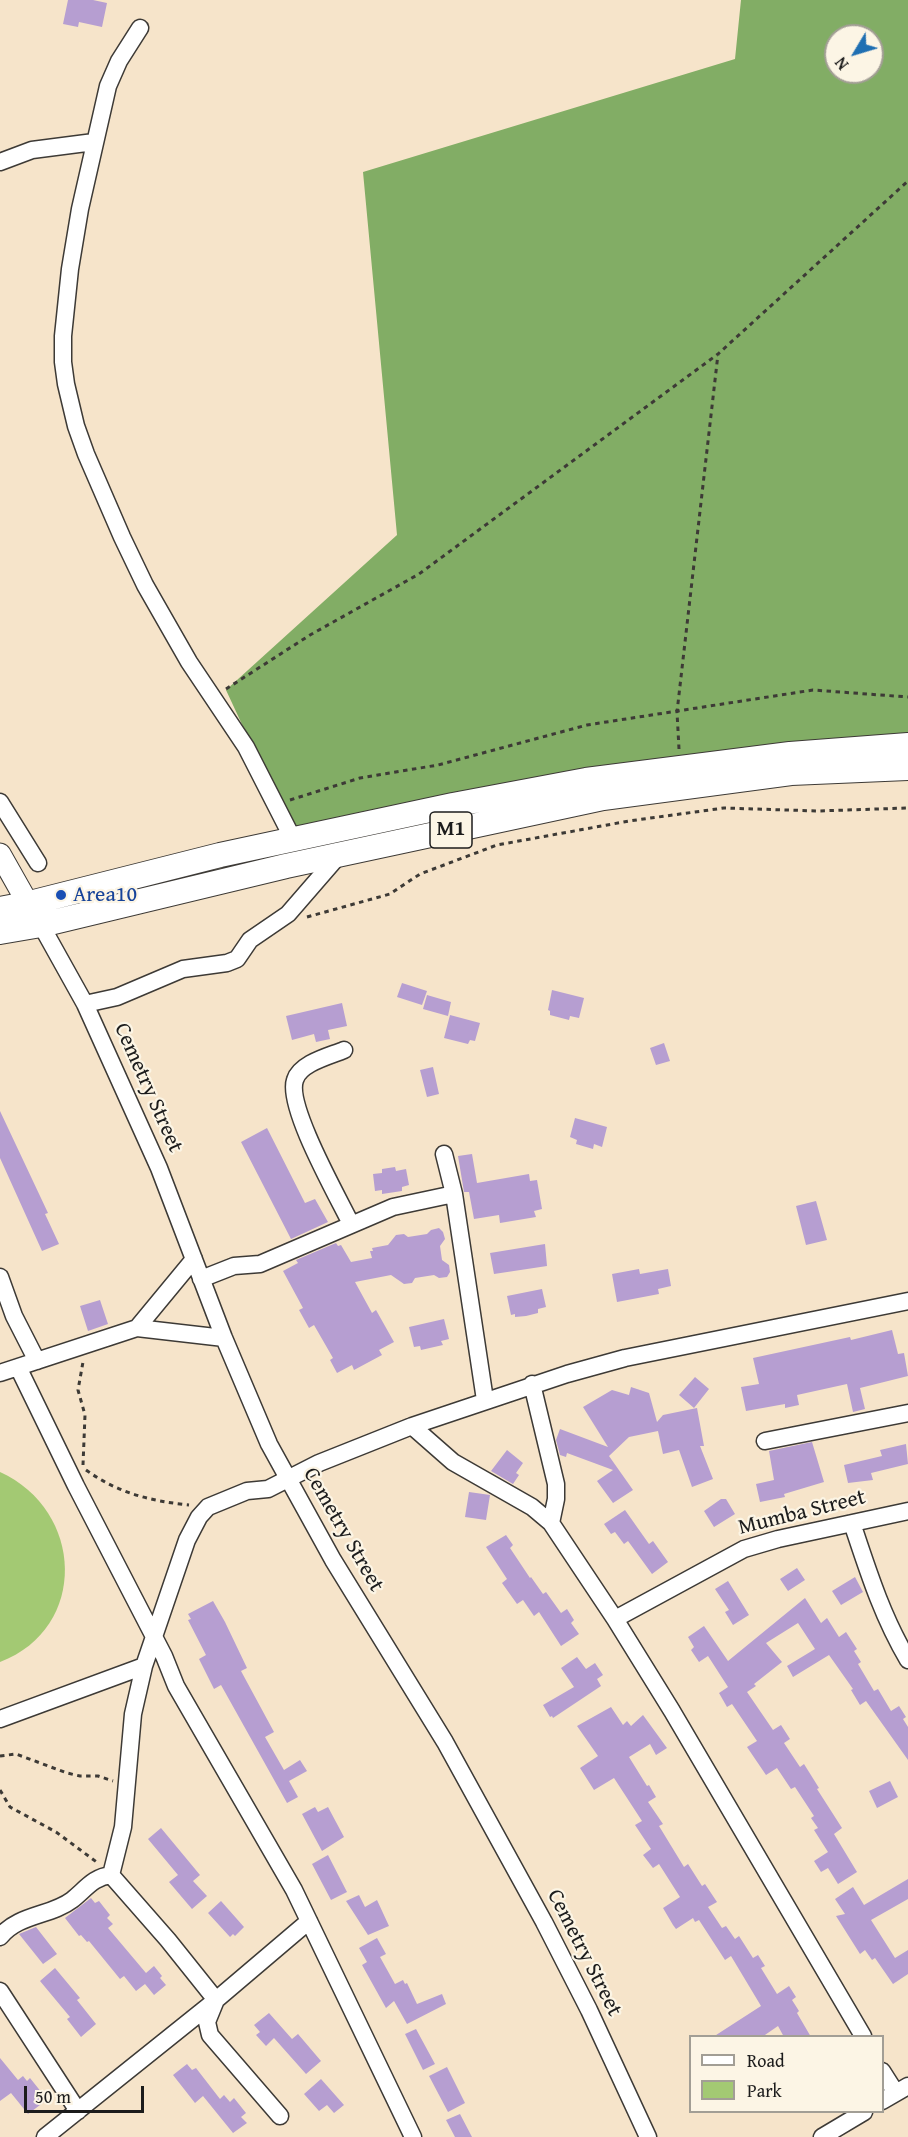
<!DOCTYPE html>
<html>
<head>
<meta charset="utf-8">
<style>
  body { margin:0 }
  #map { position:relative; width:908px; height:2137px; overflow:hidden; background:#f6e4ca; font-family:"Gentium Book Plus",serif }
  canvas { display:block }
  .legend { position:absolute; left:689px; top:2035px; width:195px; height:78px; box-sizing:border-box; background:#fcf5e5; border:2px solid #a29e95; margin:0; padding:8px 10px; list-style:none; font-size:18px; color:#1c1c1c }
  .legend li { display:flex; align-items:center; gap:12px; height:30px }
  .legend b { width:30px; border:2px solid #a29e95 }
  .north { position:absolute; left:824px; top:24px; width:60px; height:60px; box-sizing:border-box; background:#fcf5e5; border:2px solid #a29e95; border-radius:50%; rotate:232deg; font-size:16px; font-weight:700; line-height:24px; text-align:center; color:#1c1c1c }
  .north::after { content:''; display:block; margin:auto; width:21px; height:27px; background:#1f6fb2; clip-path:polygon(50% 0,100% 100%,50% 72%,0 100%) }
  .scale { position:absolute; left:24px; top:2086px; width:120px; height:27px; box-sizing:border-box; border:3px solid #1c1c1c; border-top:0; padding-left:8px; font-size:18px; line-height:21px; white-space:nowrap; color:#1c1c1c; -webkit-text-stroke:4px #fcf5e5; paint-order:stroke }
</style>
</head>
<body>
<div id="map">
<canvas width="908" height="2137"></canvas>
<ul class="legend">
<li><b style="height:8px;background:#fff"></b>Road</li>
<li><b style="height:16px;background:#a3c973"></b>Park</li>
</ul>
<div class="north">N</div>
<div class="scale">50 m</div>
</div>
<script>
const context = document.querySelector('canvas').getContext('2d');
context.lineJoin = 'round';
function paint(path, color) { context.fillStyle = color; context.fill(path, 'evenodd'); }
function strokePath(path, color, width, dash) { context.strokeStyle = color; context.lineWidth = width; context.lineCap = dash ? 'butt' : 'round'; context.setLineDash(dash || []); context.stroke(path); }
function drawText(font, color, halo, rows, align = 'center') {
  context.font = font + ' "Gentium Book Plus",serif'; context.lineWidth = 4.5; context.setLineDash([]); context.textBaseline = 'middle'; context.strokeStyle = halo; context.fillStyle = color; for (const [text, x, y, turn = 0] of rows) {
    context.save(); context.translate(x, y); context.rotate((+turn || 0) * Math.PI / 180); context.textAlign = isNaN(turn) ? turn : align; if (halo) context.strokeText(text, 0, 0); context.fillText(text, 0, 0); context.restore();
  }
}
const green = new Path2D(`
  M0,1472C84,1510 89,1628 0,1662Z`);
const forest = new Path2D(`
  M741,0H908V738L291,830L226,690L397,535L363,172L735,59ZM836,36H872V72H836Z`);
const building = new Path2D(`
  M68,0H93L107,3L102,27L79,22L78,27L63,24Z
  M402,983L427,991L422,1005L397,997Z
  M552,990L584,998L579,1018L570,1016L569,1020L550,1015V1011L548,1010Z
  M427,995L451,1002L448,1016L423,1009Z
  M342,1003L347,1026L328,1030L330,1039L316,1042L314,1034L292,1040L286,1016Z
  M450,1015L480,1023L475,1041L470,1040L468,1044L444,1038Z
  M664,1043L670,1061L656,1065L650,1048Z
  M433,1067L439,1094L427,1097L420,1070Z
  M0,1111L48,1213L45,1214L59,1244L42,1251L0,1158Z
  M575,1118L607,1127L602,1147L594,1144L593,1149L576,1144L577,1140L570,1137Z
  M267,1128L305,1203L315,1199L328,1222L291,1239L241,1142Z
  M472,1154L477,1183L529,1174L530,1181L537,1180L542,1209L534,1211L536,1217L500,1223L499,1215L474,1219L469,1192H464L458,1156Z
  M395,1167L396,1171L406,1169L409,1185L402,1187V1191L382,1194V1190L375,1191L373,1174L382,1173V1169Z
  M816,1201L827,1240L806,1245L796,1206Z
  M439,1228L443,1232L445,1239L440,1246L442,1260L449,1265L450,1272L447,1277L439,1278L434,1275L415,1278L412,1283L404,1284L391,1275L355,1282L372,1313L376,1310L394,1342L379,1350L382,1355L354,1370L352,1365L337,1373L330,1360L333,1358L314,1325L309,1328L299,1310L303,1308L283,1271L298,1263L296,1260L336,1243L338,1246L341,1245L351,1262L372,1258L370,1251H373L372,1248L388,1245L396,1235L404,1234L408,1237L427,1234L431,1230Z
  M545,1244L547,1266L494,1274L490,1253Z
  M639,1269L640,1274L668,1269L671,1286L658,1289L659,1294L617,1302L612,1274Z
  M542,1289L546,1307L538,1309V1313L526,1316L515,1317V1314L511,1315L507,1296Z
  M100,1300L108,1324L88,1331L80,1306Z
  M444,1319L449,1339L441,1341L443,1345L421,1350L420,1346L414,1347L409,1327Z
  M892,1330L898,1354L904,1353L908,1376L860,1388L865,1409L853,1412L847,1384L797,1395L799,1405L785,1408V1404L746,1411L741,1387L759,1384L753,1358L850,1337L851,1340Z
  M695,1377L709,1389L694,1408L679,1395Z
  M631,1387L649,1393L657,1422L663,1415L697,1408L704,1446H700L713,1479L692,1487L679,1450L663,1454L658,1431L629,1437L609,1456L633,1490L613,1503L597,1481L613,1470L567,1453L566,1457L560,1455L556,1440L560,1429L608,1447L583,1407L612,1390L629,1395Z
  M812,1442L824,1482L784,1494L785,1497L760,1502L756,1484L774,1480L769,1451Z
  M906,1444L908,1464L871,1473L873,1480L848,1483L844,1465L882,1456L880,1450Z
  M507,1450L523,1463L516,1473L519,1475L513,1484L491,1471Z
  M469,1492L490,1495L486,1520L465,1517Z
  M721,1499H726L735,1514L714,1527L704,1511Z
  M625,1510L649,1544L653,1541L668,1562L652,1574L628,1541L624,1544L615,1532L611,1534L604,1524Z
  M506,1535L513,1545L510,1548L530,1578L531,1577L543,1594L546,1592L561,1613L567,1609L574,1620L571,1623L579,1634L561,1646L539,1612L534,1616L523,1600L517,1604L502,1583L507,1579L486,1547Z
  M797,1568L805,1580L788,1591L780,1579Z
  M855,1577L863,1592L841,1605L832,1591Z
  M728,1581L749,1615L733,1625L725,1612L729,1610L715,1589Z
  M805,1598L821,1623L827,1618L839,1637L846,1632L857,1649L854,1651L861,1662L858,1664L874,1691L878,1689L891,1711L899,1706L906,1717L903,1719L908,1727V1760L866,1701L860,1705L851,1690L853,1689L829,1655L793,1677L787,1666L815,1649L798,1623L766,1643L782,1662L754,1684L756,1686L747,1692L773,1730L781,1725L790,1739L784,1743L800,1767L804,1764L819,1788L817,1789L842,1828L834,1834L857,1872L838,1884L828,1868L821,1872L814,1861L828,1852L814,1830L818,1828L811,1818L814,1816L795,1787L791,1789L777,1768L766,1775L747,1747L757,1741L732,1704L727,1707L719,1693L728,1687L708,1656L699,1662L691,1650L694,1647L688,1637L704,1626L728,1661Z
  M213,1601L225,1622L247,1668L241,1671L274,1732L265,1737L284,1770L300,1760L307,1771L289,1781L298,1797L287,1803L221,1685L214,1689L199,1659L206,1655L188,1620L191,1619L188,1614Z
  M577,1657L586,1669L595,1663L603,1675L597,1679L601,1686L553,1718L552,1716L550,1717L543,1705L574,1687L561,1668Z
  M611,1707L623,1725L627,1721L631,1726L643,1715L667,1748L656,1755L650,1744L629,1757L647,1786L649,1785L656,1797L648,1802L663,1824L659,1826L684,1867L688,1864L702,1886L705,1884L717,1902L708,1907L722,1928L726,1926L735,1939L739,1936L753,1958L758,1955L765,1966L761,1968L777,1994L789,1986L796,1997L792,2000L799,2011L797,2013L811,2037H784L778,2026L762,2037H713L761,2006L731,1956L725,1960L699,1920L695,1922L693,1918L676,1929L673,1925L663,1908L680,1897L659,1864L653,1868L643,1855L651,1849L635,1825L642,1821L614,1778L594,1790L580,1768L598,1756L577,1726Z
  M890,1781L898,1797L877,1808L869,1791Z
  M315,1807L318,1812L328,1807L344,1837L322,1851L302,1814Z
  M161,1828L200,1875L193,1881L207,1896L192,1909L169,1882L178,1875L148,1839Z
  M328,1855L347,1892L331,1900L312,1864Z
  M908,1879V1899L871,1920L895,1958L908,1950V1974L893,1984L875,1958L872,1960L865,1950L860,1954L836,1916L845,1914L835,1899L853,1887L864,1905Z
  M359,1895L365,1907L377,1900L389,1926L368,1935L346,1901Z
  M91,1898L95,1903L99,1901L110,1915L107,1918L113,1924L108,1928L146,1973L154,1966L162,1976L160,1978L166,1985L154,1995L145,1984L136,1991L124,1976L120,1979L89,1941L87,1942L81,1935L79,1936L65,1918Z
  M221,1901L244,1927L235,1936L233,1934L230,1937L208,1913Z
  M36,1927L57,1954L43,1964L19,1934Z
  M377,1938L386,1954L380,1957L395,1984L403,1980L405,1984L407,1983L417,2004L442,1994L446,2004L407,2024L394,2001L386,2008L362,1965L367,1962L359,1948Z
  M55,1968L80,1998L77,2000L96,2024L81,2037L67,2019L70,2017L40,1981Z
  M269,2013L292,2039L298,2034L321,2061L306,2074L274,2038L266,2046L256,2035L260,2032L254,2025Z
  M416,2029L435,2064L423,2070L405,2034Z
  M0,2058L18,2080L23,2076L27,2081L30,2078L42,2093L39,2096L44,2102L28,2114L11,2093L0,2101Z
  M187,2064L192,2070L196,2068L220,2099L224,2095L230,2102L234,2098L246,2113L241,2117L247,2123L233,2133L203,2096L195,2103L173,2075Z
  M447,2067L465,2103L448,2112L429,2076Z
  M321,2079L344,2105L334,2113L327,2105L319,2111L304,2094Z
  M460,2114L472,2137H455L446,2120Z`);
const path = new Path2D(`
  M226,689L310,635L419,574L718,354L908,181
  M679,749L677,712L718,354
  M290,800L360,778L438,765L587,725L813,690L908,697
  M307,917L390,894L420,874L497,845L629,821L724,808L818,811L908,808
  M83,1465L85,1415L78,1390L83,1362
  M86,1470C118,1493 150,1501 189,1505
  M0,1756L16,1754L67,1773L80,1776H98L113,1781
  M0,1790L10,1807L56,1832L98,1863`);
const minor = new Path2D(`
  M140,28L119,61L108,86L80,209L70,269L63,336V362L66,384L76,426L86,454L122,537L145,585L189,662L246,747L293,839
  M0,162L32,150L94,142
  M0,802L38,863
  M41,925L85,1004L159,1168L224,1338L269,1444L333,1560L445,1742L544,1922L589,2010L648,2137
  M85,1004L117,997L183,969L227,963L237,959L250,940L288,914L340,854
  M344,1050C330,1056 300,1063 295,1080C286,1106 338,1197 351,1224
  M444,1154L454,1194L485,1400
  M0,1277L14,1316L37,1361
  M201,1279L234,1266L260,1264L393,1207L454,1194
  M137,1328L194,1259
  M18,1367L76,1486L164,1656L176,1686L294,1890L413,2137
  M0,1373L137,1328L224,1338
  M532,1384L556,1484V1499L551,1523
  M412,1426L453,1462L532,1507L551,1523L615,1619L672,1711L863,2036
  M765,1441L908,1413
  M852,1523C868,1571 882,1616 908,1660
  M615,1619L744,1549L778,1539L908,1511
  M0,1719L144,1666
  M0,1937C18,1914 51,1916 72,1900C85,1890 93,1877 111,1875
  M0,1991L78,2111
  M882,2071L896,2093
  M882,2101L908,2086
  M280,2116L210,2035L207,2022L216,2000L168,1940L111,1875L123,1827L133,1714L144,1666L187,1540L199,1517L208,1507L247,1491L268,1489L319,1463L412,1426L567,1374L625,1358L908,1301
  M45,2137L216,2000L309,1921
  M822,2137L864,2112`);
const major = new Path2D(`
  M0,854L35,916`);
const highway = new Path2D(`
  M0,909L26,904L220,855L453,805L586,780L790,754L908,745
  M0,932L41,925L286,866L603,798L791,773L908,768`);
const markers = [
  [61,895,6,"#1a4fb4"]
];
const shields = [
  [451,830,42]
];
const shieldNames = [
  ["M1",451,830]
];
const transitNames = [
  ["Area10",73,895]
];
const streetNames = [
  ["Cemetry Street",148,1088,66],
  ["Mumba Street",802,1513,-14],
  ["Cemetry Street",343,1530,60],
  ["Cemetry Street",584,1953,63]
];
paint(green, '#a3c973');
paint(forest, '#82ad65');
paint(building, '#b69ed1');
strokePath(minor, '#3d3a36', 19);
strokePath(major, '#3d3a36', 23);
strokePath(highway, '#3d3a36', 26);
strokePath(path, '#3d3a36', 3, [4.5, 4.5]);
strokePath(minor, '#fff', 16);
strokePath(major, '#fff', 21);
strokePath(highway, '#fff', 24);
for (const [x, y, r, color] of markers) { const dot = new Path2D(); dot.arc(x, y, r, 0, 2 * Math.PI); context.fillStyle = color; context.fill(dot); strokePath(dot, '#fcf5e5', 2); }
for (const [x, y, w] of shields) { const box = new Path2D(); box.roundRect(x - w / 2, y - 18, w, 36, 4.5); context.fillStyle = '#fcf5e5'; context.fill(box); strokePath(box, '#1c1c1c', 1.5); }
drawText('bold 21px', '#1c1c1c', null, shieldNames);
drawText('22px', '#164399', '#fcf5e5', transitNames, 'left');
drawText('22px', '#1c1c1c', '#fcf5e5', streetNames);
</script>
</body>
</html>
